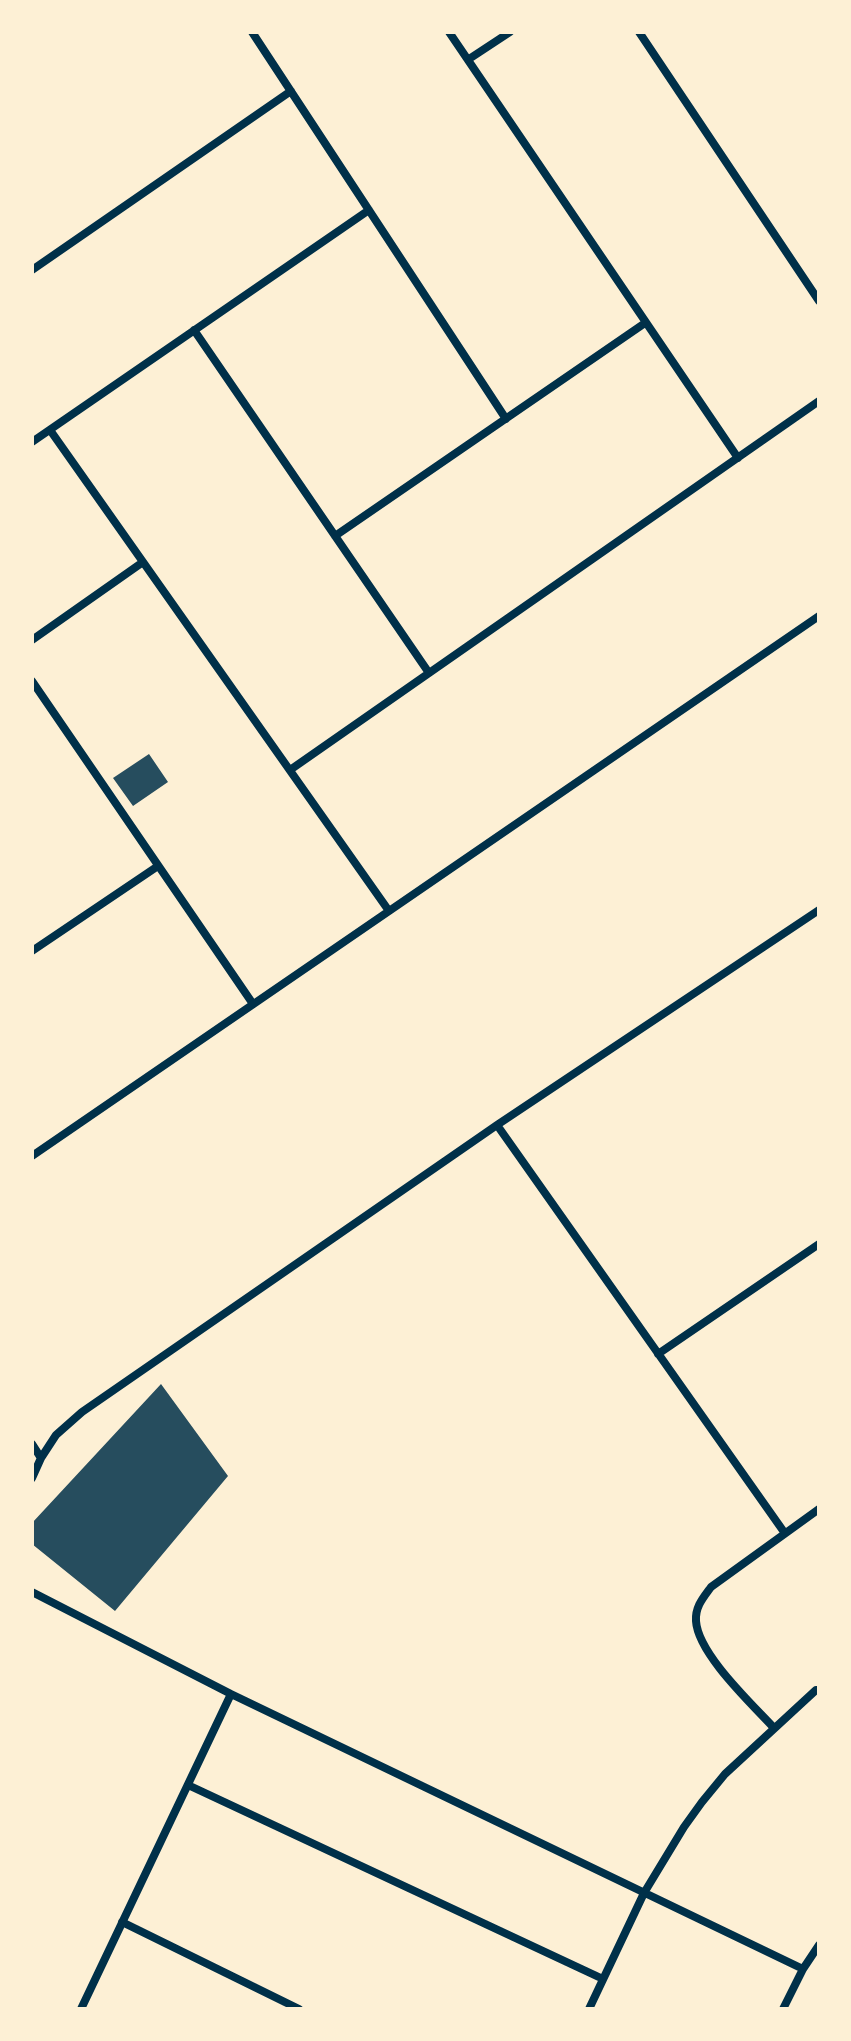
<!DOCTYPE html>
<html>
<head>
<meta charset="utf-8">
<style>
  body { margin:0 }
  #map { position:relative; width:851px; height:2041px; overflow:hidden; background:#fdf0d5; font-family:"Nunito Sans",sans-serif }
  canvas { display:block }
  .frame { position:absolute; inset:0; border:34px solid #fdf0d5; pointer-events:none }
</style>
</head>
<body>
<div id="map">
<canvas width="851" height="2041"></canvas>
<div class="frame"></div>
</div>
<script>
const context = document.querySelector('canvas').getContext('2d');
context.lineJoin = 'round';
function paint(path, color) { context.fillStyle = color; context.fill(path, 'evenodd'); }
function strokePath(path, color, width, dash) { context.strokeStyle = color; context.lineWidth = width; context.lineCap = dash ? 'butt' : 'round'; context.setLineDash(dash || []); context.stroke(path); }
const building = new Path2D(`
  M149,754L168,782L133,806L113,778Z
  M161,1384L228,1476L115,1611L32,1544V1523Z`);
const minor = new Path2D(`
  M252,32L506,419
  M449,32L738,458
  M639,32L819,301
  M469,59L510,32
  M32,270L291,91
  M194,330L429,673
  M50,430L389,911
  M32,442L369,210
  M335,536L645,323
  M32,640L143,562
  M32,681L253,1004
  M290,770L819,401
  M32,951L158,866
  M497,1125L784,1532
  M32,1156L819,616
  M658,1354L819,1244
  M32,1444L41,1458
  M32,1478L41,1458L56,1435L82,1412L497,1125L819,910
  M32,1592L231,1694L803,1969
  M774,1728C752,1704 698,1654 696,1621C695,1607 703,1598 711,1587L819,1509
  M188,1785L603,1979
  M122,1922L299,2009
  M81,2009L231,1694
  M589,2009L644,1893L684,1827L702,1802L725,1774L816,1690H819
  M783,2009L803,1969L819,1945`);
paint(building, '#264d5e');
strokePath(minor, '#003049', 8);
</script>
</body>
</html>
